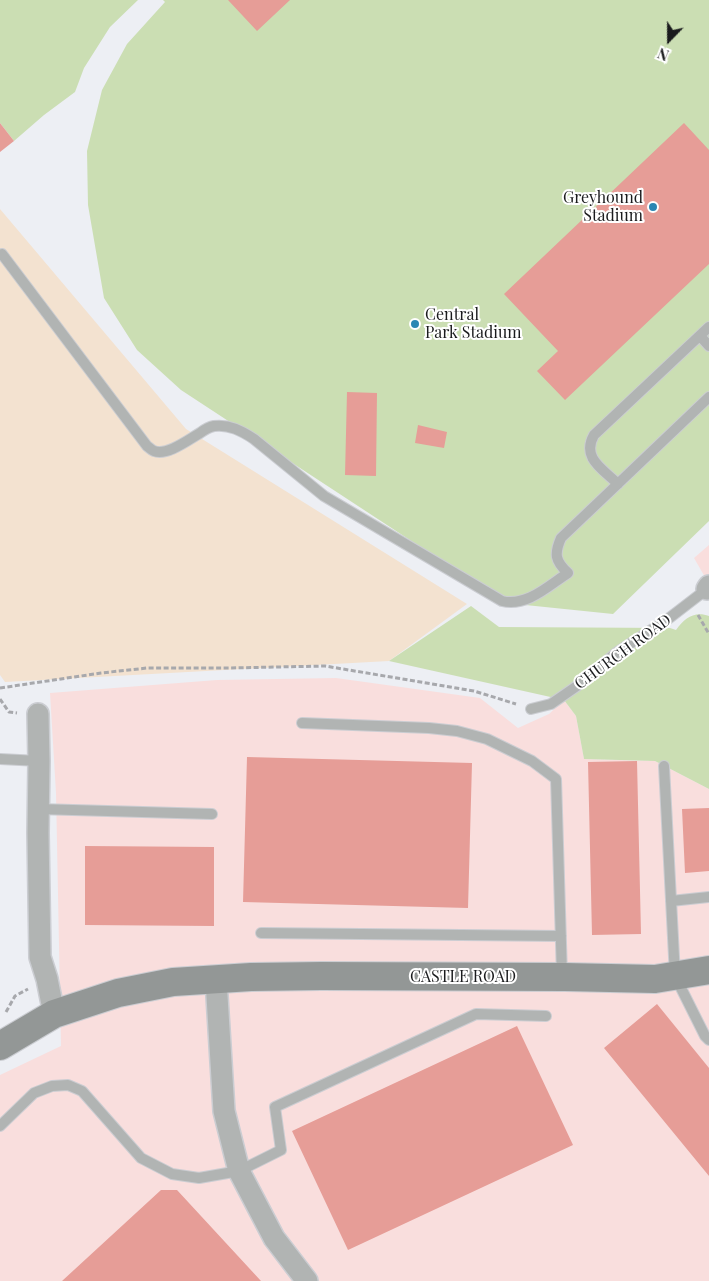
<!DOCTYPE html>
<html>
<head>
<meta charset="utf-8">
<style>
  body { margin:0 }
  #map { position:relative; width:709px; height:1281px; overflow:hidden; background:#edeff4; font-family:"Playfair Display",serif }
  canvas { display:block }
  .north { position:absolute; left:644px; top:15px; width:50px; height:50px; -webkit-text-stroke:4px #fff; paint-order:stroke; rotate:202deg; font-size:14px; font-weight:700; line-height:20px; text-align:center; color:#1a1b1d }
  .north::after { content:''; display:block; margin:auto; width:18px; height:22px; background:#1a1b1d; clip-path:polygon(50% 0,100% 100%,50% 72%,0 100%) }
</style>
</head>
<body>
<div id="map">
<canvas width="709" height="1281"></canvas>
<div class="north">N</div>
</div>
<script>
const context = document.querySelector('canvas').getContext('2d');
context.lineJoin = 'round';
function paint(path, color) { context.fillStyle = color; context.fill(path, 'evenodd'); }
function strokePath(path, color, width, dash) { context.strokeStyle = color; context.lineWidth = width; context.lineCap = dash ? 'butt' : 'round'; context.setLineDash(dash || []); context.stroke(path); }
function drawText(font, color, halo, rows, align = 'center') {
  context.font = font + ' "Playfair Display",serif'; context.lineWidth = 4; context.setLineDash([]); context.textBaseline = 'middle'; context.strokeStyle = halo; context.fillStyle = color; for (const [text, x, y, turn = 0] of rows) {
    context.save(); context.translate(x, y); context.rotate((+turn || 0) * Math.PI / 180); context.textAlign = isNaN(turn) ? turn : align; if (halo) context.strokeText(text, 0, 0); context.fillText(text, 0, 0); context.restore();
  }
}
const commercial = new Path2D(`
  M0,209L186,429L467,604L389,661L5,682L0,675Z`);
const industrial = new Path2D(`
  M709,545V584L694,558Z
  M336,678L480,698L518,728L549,714L564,700L576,716L584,759L655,761L709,789V1281H0V1075L61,1046L56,793L50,693L217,680Z`);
const green = new Path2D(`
  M0,0H138L110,27L84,68L75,92L44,115L14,141L0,123Z
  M163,0H709V521L613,614L506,603L181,390L137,350L104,298L88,205L87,151L102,90L127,44L165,2Z
  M471,606L499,627L670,628L676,630C685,618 694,611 709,616V789L655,761L584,759L576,716L564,700L389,661Z`);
const building = new Path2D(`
  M228,0H290L257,31Z
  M0,123L14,141L0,152Z
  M684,123L709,150V264L565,400L537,371L558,351L504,294Z
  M347,392L377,393L376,476L345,475Z
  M418,425L447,432L444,448L415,443Z
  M247,757L472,763L468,908L243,902Z
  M637,761L641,934L592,935L588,762Z
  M709,808V871L685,873L682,809Z
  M85,846L214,847V926L85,925Z
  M657,1004L709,1068V1176L604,1048Z
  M517,1026L573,1145L348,1250L292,1131Z
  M161,1190H177L261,1281H62Z`);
const path = new Path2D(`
  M698,615L709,634
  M0,688L101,673L147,668H230L325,666L474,691L516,704
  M0,699L9,712L17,713
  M6,1012L15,996L28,989`);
const lane = new Path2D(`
  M2,254L147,446C150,448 151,450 154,451C167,456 188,440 200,433C204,430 209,427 214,426C229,424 242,431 254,439L324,496L502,601C527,607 548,586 568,573C555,561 554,554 561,538L709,397
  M700,336L709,346
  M618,484C603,469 581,458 594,435L709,327
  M531,709L551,704L577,686L616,653L668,619L707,589
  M302,723L429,728L457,731L487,739L532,761L556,779L562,976
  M0,759L39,761
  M664,766L675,976L705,1036L709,1040
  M38,809L212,814
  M671,901L709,897
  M261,933L561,936
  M0,1126L34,1093L52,1086L68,1085L82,1091L141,1158L172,1174L199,1178L239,1171L281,1150L275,1107L476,1014L546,1016`);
const street = new Path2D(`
  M707,589L709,586
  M38,714L39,761L38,833L40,957L47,979L54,1014
  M216,980L224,1111L239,1171L274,1238L307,1281`);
const secondary = new Path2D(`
  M0,1046L54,1014L118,993L173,982L251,977L321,976L565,977L655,979L709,970`);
const markers = [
  [653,207,5,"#2a86b3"],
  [415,324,5,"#2a86b3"]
];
const poiNames = [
  ["Greyhound",643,198],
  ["Stadium",643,216],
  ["Central",425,315,"left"],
  ["Park Stadium",425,333,"left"]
];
const streetNames = [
  ["CHURCH ROAD",623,652,-36],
  ["CASTLE ROAD",463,977]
];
paint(commercial, '#f3e2d0');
paint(industrial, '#f9dedd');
paint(green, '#cbdeb3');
paint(building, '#e69d97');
strokePath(lane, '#cbcdd2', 12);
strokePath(street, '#cbcdd2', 24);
strokePath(secondary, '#cbcdd2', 30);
strokePath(path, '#a7a8ac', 3, [5, 2.5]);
strokePath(lane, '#b1b4b3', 10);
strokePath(street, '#b1b4b3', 21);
strokePath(secondary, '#939796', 28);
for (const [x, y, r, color] of markers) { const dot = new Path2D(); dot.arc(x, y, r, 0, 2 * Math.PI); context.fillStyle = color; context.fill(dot); strokePath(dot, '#fff', 2); }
drawText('16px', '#1a1b1d', '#fff', poiNames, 'right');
drawText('16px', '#1a1b1d', '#fff', streetNames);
</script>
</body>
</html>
